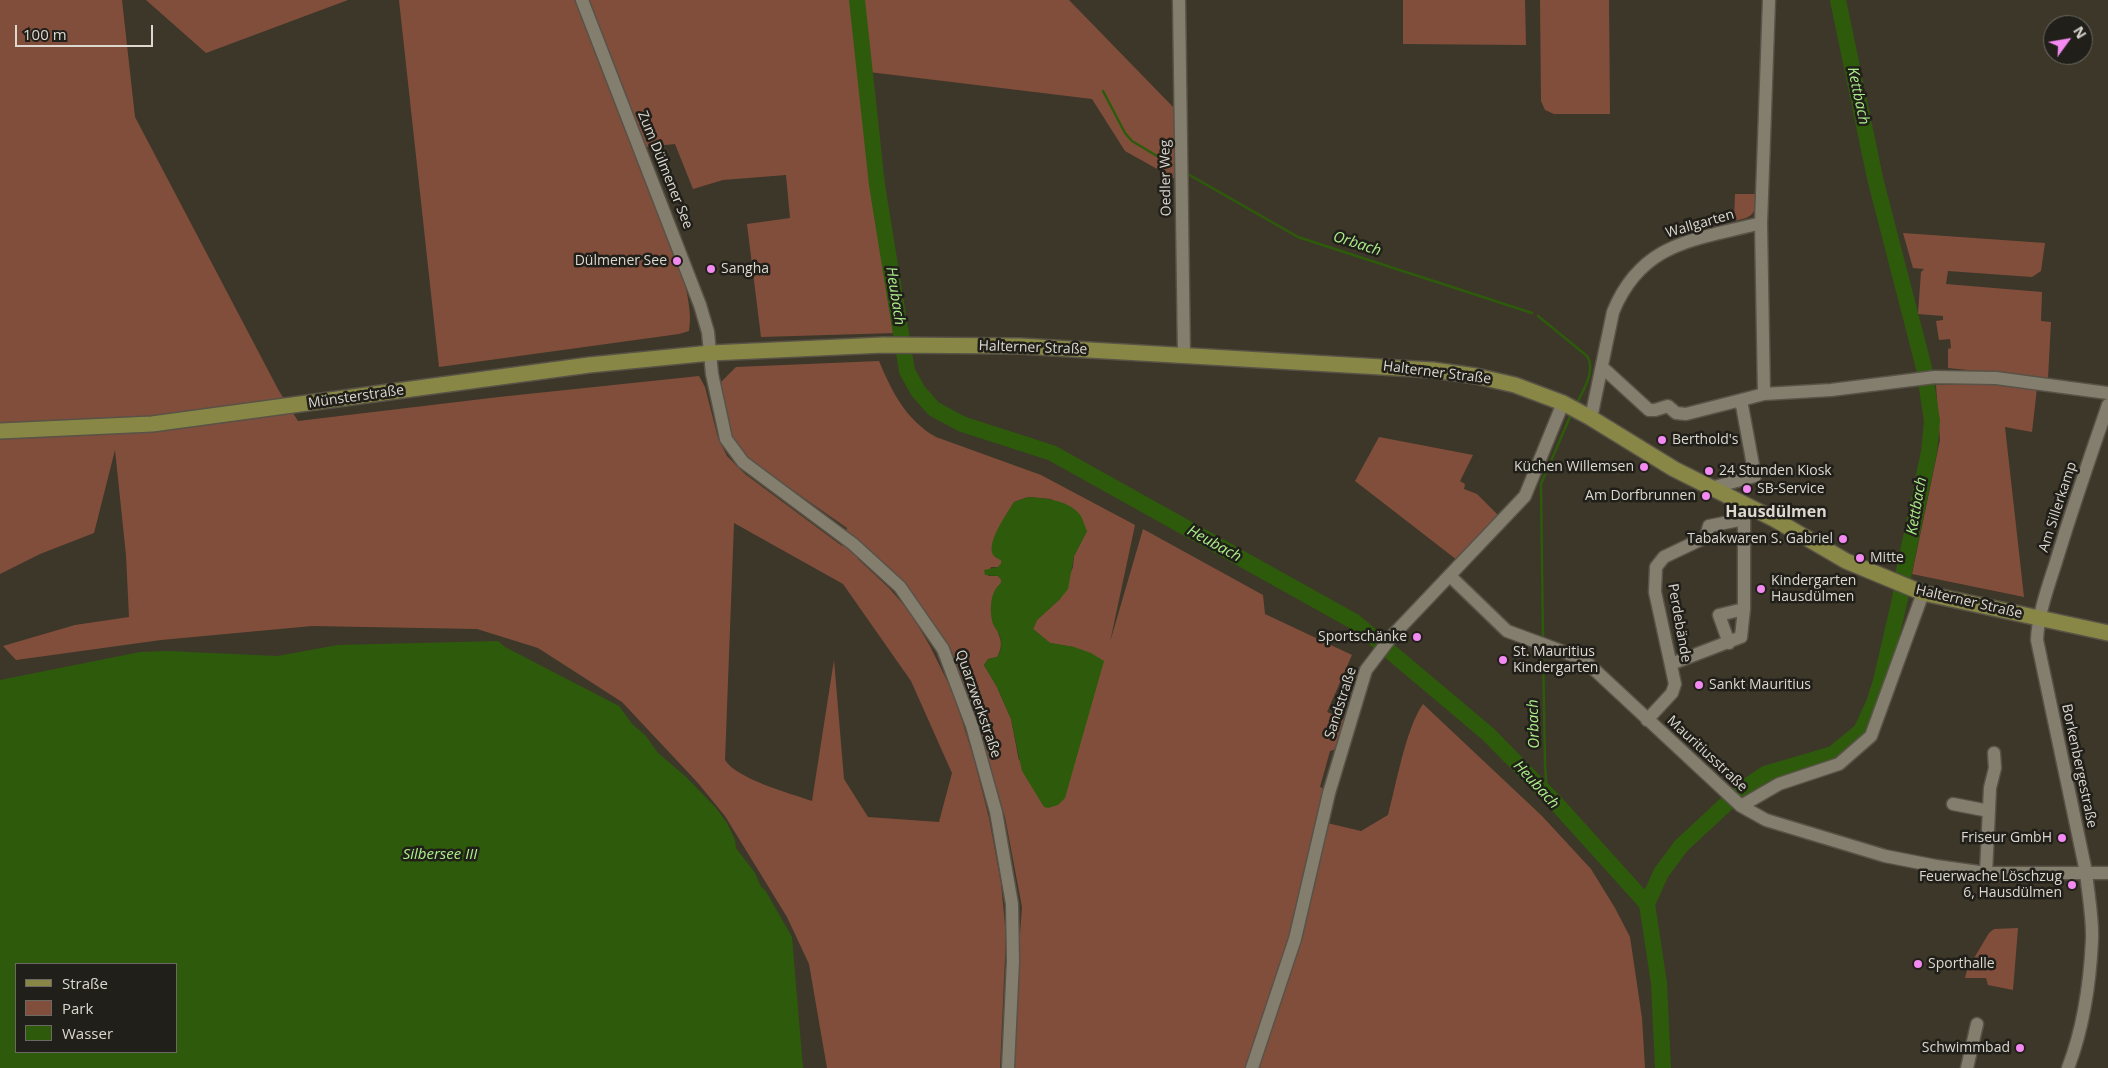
<!DOCTYPE html>
<html>
<head>
<meta charset="utf-8">
<style>
  body { margin:0 }
  #map { position:relative; width:2108px; height:1068px; overflow:hidden; background:#3d3729; font-family:"Open Sans",sans-serif }
  canvas { display:block }
  .legend { position:absolute; left:15px; top:963px; width:162px; height:90px; box-sizing:border-box; background:#211f19; border:1px solid #6c6962; margin:0; padding:6px 9px; list-style:none; font-size:15px; color:#dcd8d0 }
  .legend li { display:flex; align-items:center; gap:10px; height:25px }
  .legend b { width:25px; border:1px solid #6c6962 }
  .north { position:absolute; left:2043px; top:15px; width:50px; height:50px; box-sizing:border-box; background:#211f19; border:1px solid #6c6962; border-radius:50%; rotate:58deg; font-size:14px; font-weight:700; line-height:20px; text-align:center; color:#dcd8d0 }
  .north::after { content:''; display:block; margin:auto; width:18px; height:22px; background:#f38af2; clip-path:polygon(50% 0,100% 100%,50% 72%,0 100%) }
  .scale { position:absolute; left:15px; top:25px; width:138px; height:22px; box-sizing:border-box; border:2px solid #dcd8d0; border-top:0; padding-left:6px; font-size:15px; line-height:18px; white-space:nowrap; color:#dcd8d0; -webkit-text-stroke:4px #211f19; paint-order:stroke }
</style>
</head>
<body>
<div id="map">
<canvas width="2108" height="1068"></canvas>
<ul class="legend">
<li><b style="height:6px;background:#888745"></b>Straße</li>
<li><b style="height:14px;background:#824e3c"></b>Park</li>
<li><b style="height:14px;background:#2d5b0b"></b>Wasser</li>
</ul>
<div class="north">N</div>
<div class="scale">100 m</div>
</div>
<script>
const context = document.querySelector('canvas').getContext('2d');
context.lineJoin = 'round';
function paint(path, color) { context.fillStyle = color; context.fill(path, 'evenodd'); }
function strokePath(path, color, width, dash) { context.strokeStyle = color; context.lineWidth = width; context.lineCap = dash ? 'butt' : 'round'; context.setLineDash(dash || []); context.stroke(path); }
function drawText(font, color, halo, rows, align = 'center') {
  context.font = font + ' "Open Sans",sans-serif'; context.lineWidth = 5; context.setLineDash([]); context.textBaseline = 'middle'; context.strokeStyle = halo; context.fillStyle = color; for (const [text, x, y, turn = 0] of rows) {
    context.save(); context.translate(x, y); context.rotate((+turn || 0) * Math.PI / 180); context.textAlign = isNaN(turn) ? turn : align; if (halo) context.strokeText(text, 0, 0); context.fillText(text, 0, 0); context.restore();
  }
}
const green = new Path2D(`
  M0,0H122L135,117L279,391L298,421L499,397L699,376L705,387L718,438L727,456L745,474L842,546L847,528L745,457L730,437L720,383L736,367L879,361C892,392 906,420 936,437L1041,475L1135,525L1110,642L1143,529L1263,595L1265,614L1352,655L1327,712L1346,720L1339,748L1330,751L1320,787L1325,789L1311,844L1318,841L1323,822L1361,831L1388,815C1396,785 1406,728 1423,704L1542,816L1591,869L1615,908L1630,937L1642,1018L1645,1068H1010L1022,907L1005,817L987,755L945,647L860,548L858,559L889,588L910,612L930,646L954,695L974,759L989,818L1001,883L1006,936L1000,1068H827L809,964L787,917L725,816L698,783L622,702L538,648L477,629L312,626L161,640L16,660L3,646L75,625L129,617L126,555L115,450L94,533L40,554L0,574ZM1028,497L1051,499L1087,531L1074,556L1073,567L1060,599L1037,620L1033,629L1050,643L1074,647L1019,761L1011,719L997,687L984,665L988,659L997,657C1002,648 1002,642 998,633L1001,579L998,576H988L991,567H998L1001,564V560L994,556L997,531L1014,502ZM734,523L843,584L911,681L952,773L939,822L868,817L844,779L834,660L812,801C789,793 737,779 725,760Z
  M146,0H348L206,53Z
  M399,0H851L871,193L895,333L761,337L747,224L790,218L786,175L723,180L693,189L675,144L646,147L636,152C652,194 698,290 689,331L679,334L439,367Z
  M863,0H1069L1175,109L1177,180L1125,151L1092,99L869,72Z
  M1403,0H1525L1526,45L1403,44Z
  M1540,0H1609L1610,114H1554L1545,110L1541,101Z
  M1735,194H1756C1756,214 1754,217 1734,221Z
  M1903,233L2045,243L2041,271L2032,277L1948,271L1946,284L2042,292L2041,321L2051,322L2048,378L1948,368V349L1951,348L1950,339L1939,340L1936,321L1943,320V316L1918,314L1921,272L1924,269L1913,268Z
  M2001,382L2037,388L2032,432L2005,427L2024,597L1912,574L1940,440L1936,385Z
  M1379,437L1473,455L1460,481L1465,484L1464,489L1477,494L1499,516L1457,560L1355,481Z
  M2018,928L2013,990L1988,985L1986,978H1965L1967,970L1989,933L1994,929Z`);
const water = new Path2D(`
  M1028,497C1045,498 1070,500 1081,516C1083,520 1085,527 1087,531L1074,556L1068,589L1060,599L1037,620L1033,629L1050,643L1074,647L1091,653L1104,661L1065,798L1058,805L1048,808L1044,807L1022,771L1011,719L997,687L984,665L988,659L997,657C1000,652 1002,648 1001,642C1001,635 996,630 993,624C989,611 990,591 1001,583V579L998,576L985,575L984,570L998,567L1001,564V560C999,559 996,558 994,556C984,545 1008,512 1014,502Z
  M498,641L505,647L619,706L632,724L645,735L658,753L685,776L716,808L727,823L735,840L736,848L755,873L761,887L765,890L792,937L803,1068H0V680L140,652L167,651L277,656L338,645ZM16,964H176V1052H16Z`);
const stream = new Path2D(`
  M1103,91L1125,133L1132,141L1172,165
  M1186,173L1298,237L1532,313
  M1538,316L1587,356C1596,370 1584,389 1577,403
  M1543,640L1541,484L1572,412
  M1543,652L1545,763L1547,795`);
const river = new Path2D(`
  M857,0L877,185L907,371L918,391L934,409L962,424L1052,453L1355,622L1488,734L1555,802L1647,904L1659,983L1663,1068
  M1647,904L1661,873L1681,846L1740,791L1765,774L1833,754L1861,731L1874,703L1881,681L1900,599L1904,571L1929,452L1932,421L1924,368L1875,178L1838,0`);
const minor = new Path2D(`
  M582,0L700,305L708,332L712,374L726,439L743,462L853,544L900,587L943,649L972,726L996,812L1012,904L1013,961L1008,1068
  M1179,0L1184,355
  M1602,367L1649,410H1655L1668,406L1676,413L1686,414L1741,400
  M1764,394L1761,223L1769,0
  M1591,418L1613,312C1642,241 1696,240 1761,223
  M1711,488L1755,476L1741,400L1764,394L1831,390L1935,377L1996,378L2108,393
  M1450,576L1507,631L1583,659L1741,806L1766,820L1885,856L1936,866L1986,873H2108
  M1729,643L1719,615L1744,609
  M1671,664L1741,637L1744,609V519L1747,512
  M1647,720L1672,693L1675,684L1655,592L1656,567L1664,557L1706,537L1709,526L1744,519
  M1953,804L1989,811
  M1741,806L1779,784L1839,764L1871,736L1923,593
  M1986,873L1990,788L1995,768L1994,753
  M1252,1068L1295,939L1329,793L1366,670L1392,636L1525,496L1563,403
  M1967,1068L1977,1024
  M2068,1068C2083,1029 2090,982 2092,940C2093,918 2088,894 2086,872L2037,640C2038,614 2048,587 2056,562C2072,509 2090,457 2108,405`);
const major = new Path2D(`
  M0,431L152,424L589,365L711,353L883,345L1020,346L1433,370L1476,376L1515,385L1563,403L1591,418L1674,469L1774,519L1846,561L1923,593L2108,633`);
const markers = [
  [677,261,5,"#f38af2"],
  [711,269,5,"#f38af2"],
  [1662,440,5,"#f38af2"],
  [1644,467,5,"#f38af2"],
  [1709,471,5,"#f38af2"],
  [1747,489,5,"#f38af2"],
  [1706,496,5,"#f38af2"],
  [1843,539,5,"#f38af2"],
  [1860,558,5,"#f38af2"],
  [1761,589,5,"#f38af2"],
  [1417,637,5,"#f38af2"],
  [1503,660,5,"#f38af2"],
  [1699,685,5,"#f38af2"],
  [2062,838,5,"#f38af2"],
  [2072,885,5,"#f38af2"],
  [1918,964,5,"#f38af2"],
  [2020,1048,5,"#f38af2"]
];
const streetNames = [
  ["Zum Dülmener See",665,170,68],
  ["Oedler Weg",1166,178,-91],
  ["Wallgarten",1700,224,-16],
  ["Halterner Straße",1033,348,2],
  ["Halterner Straße",1437,373,7],
  ["Münsterstraße",356,397,-8],
  ["Am Sillerkamp",2058,507,-72],
  ["Halterner Straße",1969,602,13],
  ["Perdebände",1679,623,80],
  ["Sandstraße",1341,703,-72],
  ["Quarzwerkstraße",978,704,71],
  ["Mauritiusstraße",1707,754,43],
  ["Borkenbergestraße",2079,766,78]
];
const poiNames = [
  ["Dülmener See",667,261,"right"],
  ["Sangha",721,269],
  ["Berthold's",1672,440],
  ["Küchen Willemsen",1634,467,"right"],
  ["24 Stunden Kiosk",1719,471],
  ["SB-Service",1757,489],
  ["Am Dorfbrunnen",1696,496,"right"],
  ["Tabakwaren S. Gabriel",1833,539,"right"],
  ["Mitte",1870,558],
  ["Kindergarten",1771,581],
  ["Hausdülmen",1771,597],
  ["Sportschänke",1407,637,"right"],
  ["St. Mauritius",1513,652],
  ["Kindergarten",1513,668],
  ["Sankt Mauritius",1709,685],
  ["Friseur GmbH",2052,838,"right"],
  ["Feuerwache Löschzug",2062,877,"right"],
  ["6, Hausdülmen",2062,893,"right"],
  ["Sporthalle",1928,964],
  ["Schwimmbad",2010,1048,"right"]
];
const waterNames = [
  ["Kettbach",1858,96,78],
  ["Orbach",1357,244,18],
  ["Heubach",895,296,81],
  ["Kettbach",1917,506,-80],
  ["Heubach",1214,544,29],
  ["Orbach",1534,724,-92],
  ["Heubach",1536,785,47],
  ["Silbersee III",440,855]
];
const quarterNames = [
  ["Hausdülmen",1776,512]
];
paint(green, '#824e3c');
paint(water, '#2d5b0b');
strokePath(stream, '#2d5b0b', 2.5);
strokePath(river, '#2d5b0b', 16);
strokePath(minor, '#585247', 15);
strokePath(major, '#585247', 18);
strokePath(minor, '#847e6e', 12);
strokePath(major, '#888745', 15);
for (const [x, y, r, color] of markers) { const dot = new Path2D(); dot.arc(x, y, r, 0, 2 * Math.PI); context.fillStyle = color; context.fill(dot); strokePath(dot, '#211f19', 2); }
drawText('14px', '#dcd8d0', '#211f19', streetNames);
drawText('14px', '#dcd8d0', '#211f19', poiNames, 'left');
drawText('italic 15px', '#acee8a', '#211f19', waterNames);
drawText('bold 16px', '#dcd8d0', '#211f19', quarterNames);
</script>
</body>
</html>
